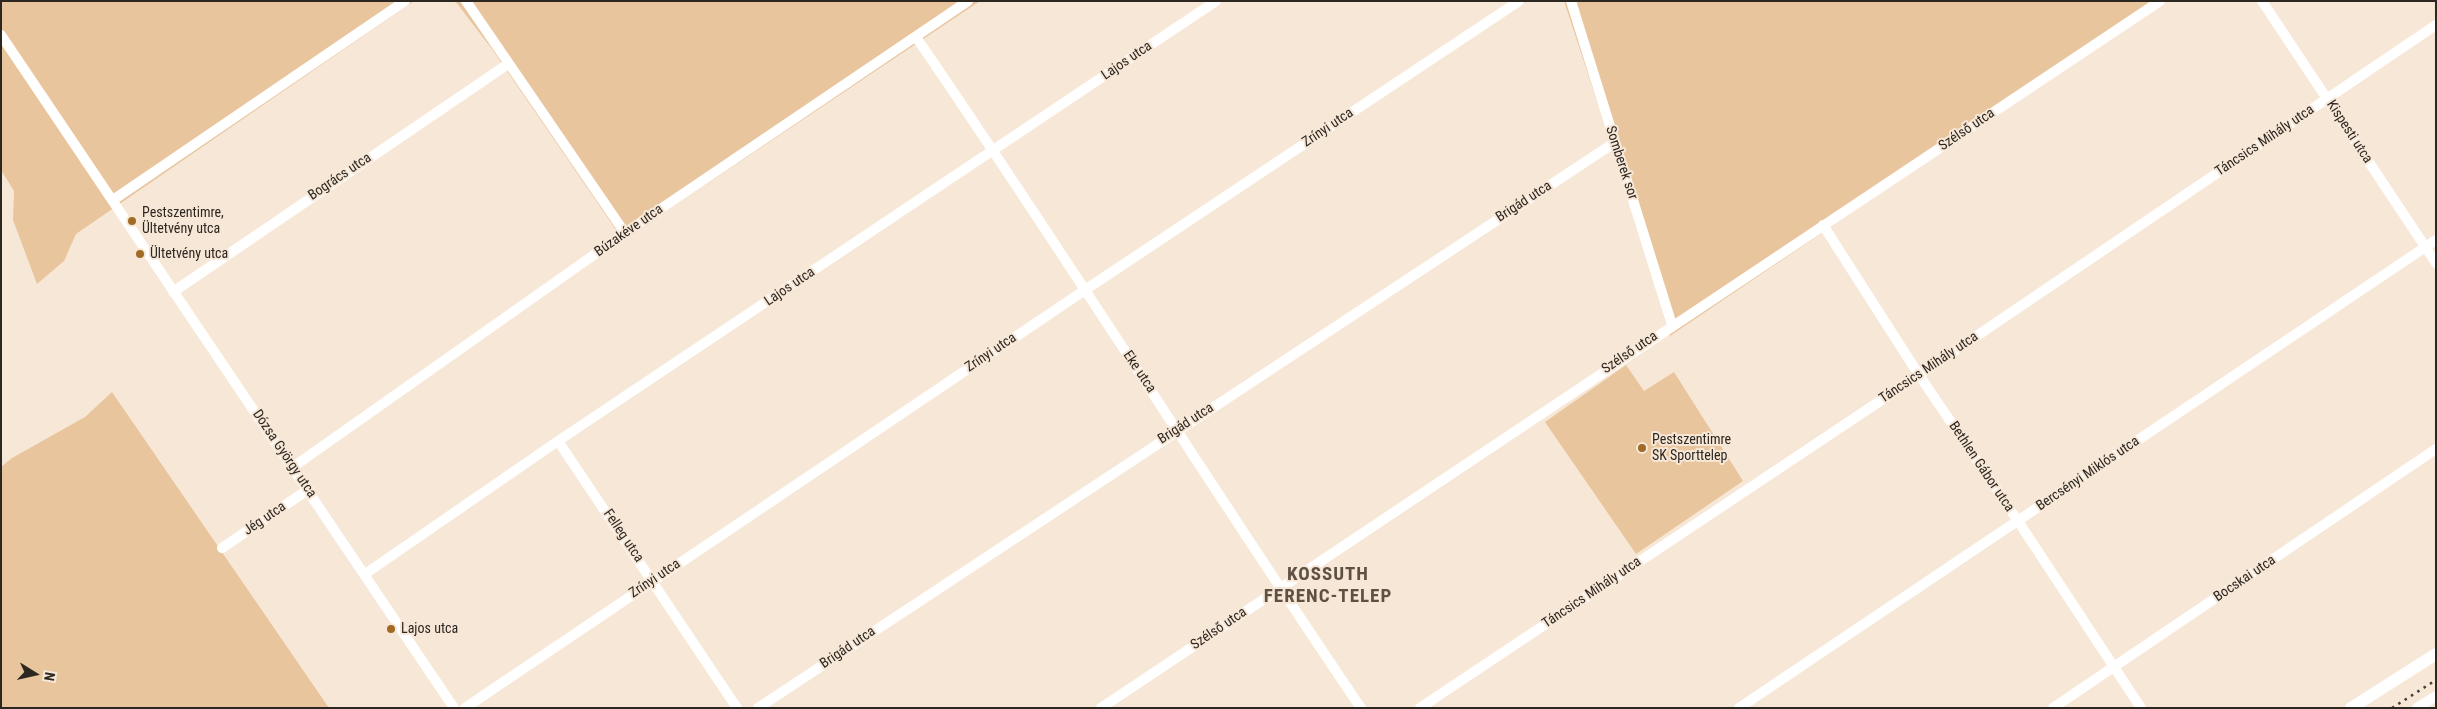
<!DOCTYPE html>
<html>
<head>
<meta charset="utf-8">
<style>
  body { margin:0 }
  #map { position:relative; width:2437px; height:709px; overflow:hidden; background:#f7e7d7; font-family:"Roboto Condensed",sans-serif }
  canvas { display:block }
  .frame { position:absolute; inset:0; border:2px solid #2d2721; pointer-events:none }
  .north { position:absolute; left:10px; top:649px; width:50px; height:50px; -webkit-text-stroke:4px #f7e7d7; paint-order:stroke; rotate:100deg; font-size:14px; font-weight:700; line-height:20px; text-align:center; color:#2d2721 }
  .north::after { content:''; display:block; margin:auto; width:18px; height:22px; background:#2d2721; clip-path:polygon(50% 0,100% 100%,50% 72%,0 100%) }
</style>
</head>
<body>
<div id="map">
<canvas width="2437" height="709"></canvas>
<div class="frame"></div>
<div class="north">N</div>
</div>
<script>
const context = document.querySelector('canvas').getContext('2d');
context.lineJoin = 'round';
function paint(path, color) { context.fillStyle = color; context.fill(path, 'evenodd'); }
function strokePath(path, color, width, dash) { context.strokeStyle = color; context.lineWidth = width; context.lineCap = dash ? 'butt' : 'round'; context.setLineDash(dash || []); context.stroke(path); }
function drawText(font, color, halo, rows, align = 'center') {
  context.font = font + ' "Roboto Condensed",sans-serif'; context.lineWidth = 4; context.setLineDash([]); context.textBaseline = 'middle'; context.strokeStyle = halo; context.fillStyle = color; for (const [text, x, y, turn = 0] of rows) {
    context.save(); context.translate(x, y); context.rotate((+turn || 0) * Math.PI / 180); context.textAlign = isNaN(turn) ? turn : align; if (halo) context.strokeText(text, 0, 0); context.fillText(text, 0, 0); context.restore();
  }
}
const green = new Path2D(`
  M1,1H414L76,234L64,261L37,284L13,220L14,191L1,170Z
  M455,1H980L623,240L492,49Z
  M1564,1H2164L1670,336L1639,229Z
  M1626,365L1644,391L1674,372L1743,481L1636,554L1545,422Z
  M112,392L329,708H1V467L12,458L85,417Z`);
const minor = new Path2D(`
  M466,1L625,233
  M1571,1L1672,325
  M2262,1L2436,263
  M1,35L454,708
  M916,37C1068,258 1210,486 1361,708
  M113,200L405,1
  M1823,225L1919,375L2018,521L2141,708
  M173,292L508,64
  M558,441L737,708
  M293,467L625,233L968,1
  M222,548L309,489
  M365,574L558,441L1216,1
  M465,708L1085,290L1519,1
  M758,708L1614,143
  M1101,708L2160,1
  M1420,708L1919,375L2436,25
  M1739,708L2436,240
  M2053,708L2436,449
  M2417,708L2436,696`);
const major = new Path2D(`
  M2351,708L2436,654`);
const rail = new Path2D(`
  M2392,708L2436,680`);
const markers = [
  [132,221,5,"#a16a25"],
  [140,254,5,"#a16a25"],
  [1642,448,5,"#a16a25"],
  [391,629,5,"#a16a25"]
];
const streetNames = [
  ["Lajos utca",1127,61,-34],
  ["Zrínyi utca",1328,128,-34],
  ["Szélső utca",1967,130,-34],
  ["Kispesti utca",2349,132,57],
  ["Táncsics Mihály utca",2265,141,-34],
  ["Somberek sor",1621,163,72],
  ["Bogrács utca",340,177,-34],
  ["Brigád utca",1524,202,-33],
  ["Búzakéve utca",629,231,-35],
  ["Lajos utca",790,287,-34],
  ["Zrínyi utca",991,353,-34],
  ["Szélső utca",1630,353,-34],
  ["Táncsics Mihály utca",1929,368,-34],
  ["Eke utca",1139,372,56],
  ["Brigád utca",1186,424,-33],
  ["Dózsa György utca",284,454,56],
  ["Bethlen Gábor utca",1981,467,56],
  ["Bercsényi Miklós utca",2088,474,-34],
  ["Jég utca",265,519,-34],
  ["Felleg utca",623,536,56],
  ["Zrínyi utca",655,579,-34],
  ["Bocskai utca",2245,579,-34],
  ["Táncsics Mihály utca",1592,593,-34],
  ["Szélső utca",1219,629,-34],
  ["Brigád utca",848,648,-34]
];
const poiNames = [
  ["Pestszentimre,",142,213],
  ["Ültetvény utca",142,229],
  ["Ültetvény utca",150,254],
  ["Pestszentimre",1652,440],
  ["SK Sporttelep",1652,456],
  ["Lajos utca",401,629]
];
const districtNames = [
  ["KOSSUTH",1328,575],
  ["FERENC-TELEP",1328,597]
];
paint(green, '#e9c59e');
strokePath(minor, '#fff', 10);
strokePath(major, '#fff', 12);
strokePath(rail, '#453d36', 2.5, [2.5, 5]);
for (const [x, y, r, color] of markers) { const dot = new Path2D(); dot.arc(x, y, r, 0, 2 * Math.PI); context.fillStyle = color; context.fill(dot); strokePath(dot, '#f7e7d7', 2); }
drawText('14px', '#2d2721', '#f7e7d7', streetNames);
drawText('14px', '#2d2721', '#f7e7d7', poiNames, 'left');
context.letterSpacing = '1px';
drawText('bold 19px', '#5e5143', '#f7e7d7', districtNames);
context.letterSpacing = '0px';
</script>
</body>
</html>
